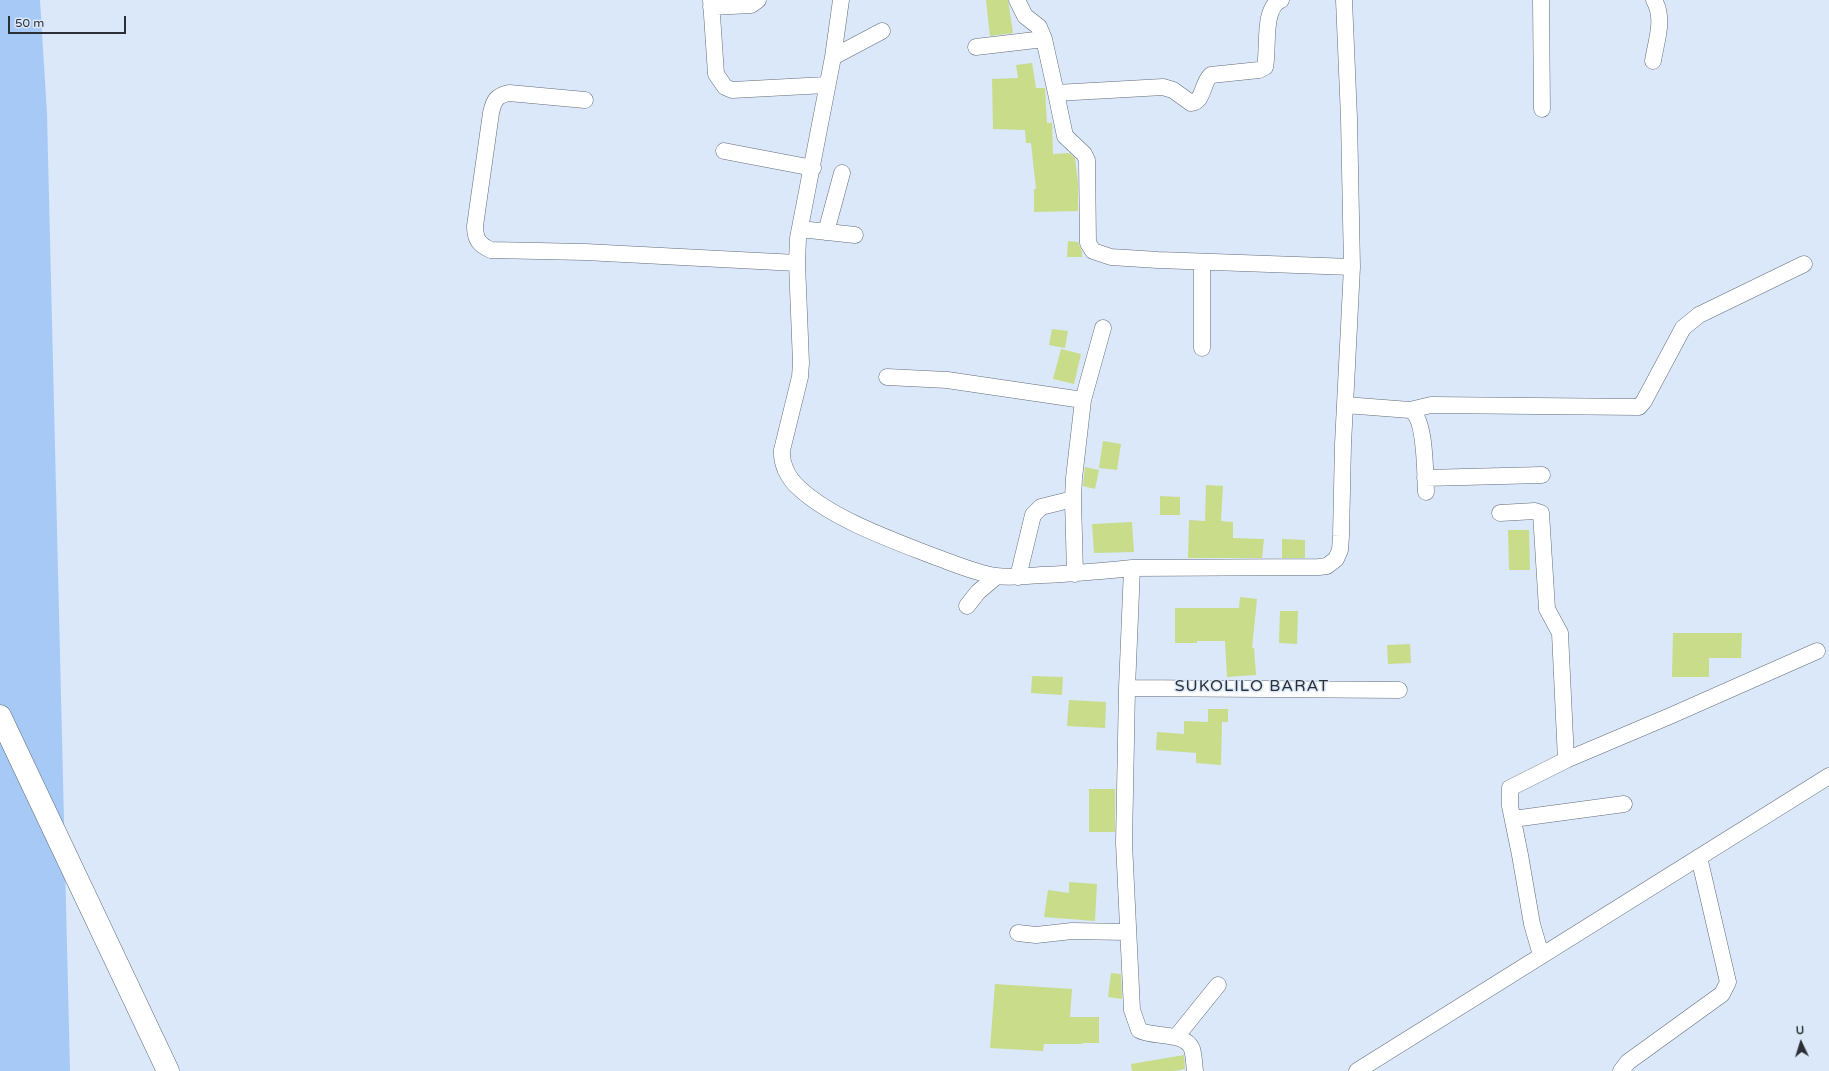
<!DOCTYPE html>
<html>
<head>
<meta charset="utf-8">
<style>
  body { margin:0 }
  #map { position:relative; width:1829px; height:1071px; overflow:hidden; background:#dae8f9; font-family:"Varela Round",sans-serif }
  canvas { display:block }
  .north { position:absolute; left:1781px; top:1023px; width:40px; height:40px; -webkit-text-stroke:3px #dae8f9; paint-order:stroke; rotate:356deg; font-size:11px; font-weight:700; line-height:16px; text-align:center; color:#2b3036 }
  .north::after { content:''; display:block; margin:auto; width:14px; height:18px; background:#2b3036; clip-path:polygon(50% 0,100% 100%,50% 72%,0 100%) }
  .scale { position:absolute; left:8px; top:16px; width:118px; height:18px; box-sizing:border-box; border:2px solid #2b3036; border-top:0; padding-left:5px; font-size:12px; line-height:14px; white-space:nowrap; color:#2b3036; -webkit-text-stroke:3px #dae8f9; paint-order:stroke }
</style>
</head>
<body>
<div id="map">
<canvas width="1829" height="1071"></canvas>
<div class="north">U</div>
<div class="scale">50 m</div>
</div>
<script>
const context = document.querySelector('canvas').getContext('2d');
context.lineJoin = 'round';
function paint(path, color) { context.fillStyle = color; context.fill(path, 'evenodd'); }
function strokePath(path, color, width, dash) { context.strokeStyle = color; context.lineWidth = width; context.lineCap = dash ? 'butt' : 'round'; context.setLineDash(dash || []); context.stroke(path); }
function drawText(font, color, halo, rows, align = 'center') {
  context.font = font + ' "Varela Round",sans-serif'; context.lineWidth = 3; context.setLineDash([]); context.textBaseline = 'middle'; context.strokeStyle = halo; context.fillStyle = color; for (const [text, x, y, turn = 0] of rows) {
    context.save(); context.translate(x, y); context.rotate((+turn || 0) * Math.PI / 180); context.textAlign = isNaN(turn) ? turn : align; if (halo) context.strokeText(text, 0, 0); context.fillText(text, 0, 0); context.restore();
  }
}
const green = new Path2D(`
  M0,0H40L47,114L70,1071H0Z`);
const building = new Path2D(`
  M986,0H1008L1013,33L990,36Z
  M1032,63L1036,88H1045L1047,123H1052L1053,154L1069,153L1075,158L1078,183V211L1034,212V189H1036L1031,143H1026L1025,130L993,129L992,79L1018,78L1016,65Z
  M1068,241L1078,242L1082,252V257H1067Z
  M1052,329L1068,331L1065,348L1049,345Z
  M1061,349L1081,354L1074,384L1053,379Z
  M1103,441L1121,444L1117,470L1099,468Z
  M1085,467L1099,470L1095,489L1083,486Z
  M1206,485L1223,486L1221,521L1233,522V538L1264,539L1262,558H1188L1189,520L1205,521Z
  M1160,496L1180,497V515H1160Z
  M1132,522L1134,552L1094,553L1092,524Z
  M1508,530H1529L1530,570H1509Z
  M1282,539L1305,540V558H1282Z
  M1240,597L1257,599L1252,648H1254L1256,675L1227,677L1225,641H1197V643H1175V608H1239Z
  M1280,611H1298L1297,644L1279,643Z
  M1673,633H1742L1741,658H1709V677H1672Z
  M1410,644L1411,663L1388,664L1387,645Z
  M1032,676L1063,677L1062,695L1031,693Z
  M1069,700L1106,702L1105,728L1067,726Z
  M1208,709H1228V722H1222L1221,765L1196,763V753L1156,750L1157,732L1184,734V721L1208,722Z
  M1089,789H1115V832H1089Z
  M1069,882L1097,884L1095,921L1044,917L1048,890L1069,893Z
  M1111,973L1121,974L1122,999L1108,997Z
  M995,984L1072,989L1070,1017H1099V1043H1082V1044H1044L1043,1051L990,1048Z
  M1184,1055L1185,1069L1174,1071H1132L1131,1064Z`);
const minor = new Path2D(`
  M711,0L716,74L725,87L732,90L826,85
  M841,0L833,57L798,238L797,263L801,363L800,377L782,450C781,464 788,478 798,487C830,518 892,540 933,556C953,563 975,573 996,576C1011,578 1027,576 1042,575C1072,574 1102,571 1132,568L1127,688L1124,843L1132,1010L1139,1030C1152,1038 1185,1031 1192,1049C1194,1055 1194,1064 1195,1071
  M1017,0L1025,16L1039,27L1044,39L1056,93
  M1281,0C1262,8 1269,48 1265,67L1259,70L1211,75C1202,82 1204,102 1191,103L1173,90L1163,87L1056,93L1065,136L1084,154L1087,160L1088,243L1093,251L1111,257L1158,260L1352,267
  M1541,0L1542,109
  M711,7L751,5L758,0
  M976,47L1044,39
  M833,57L882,31
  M1653,61C1656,41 1665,19 1654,0
  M585,100L509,93C496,96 494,100 491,113L475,226C475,239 479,245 491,250L585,252L797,263
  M724,151L813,168
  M800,229L855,235
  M826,232L842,173
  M1202,348V263
  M887,377L947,380L1083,400
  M1345,405L1410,410C1426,417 1425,475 1426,492
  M1410,410L1431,405L1639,407L1644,401L1683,328L1699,315L1804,264
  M1425,478L1542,475
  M1500,513L1535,511L1541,513L1547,609L1560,633L1566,760
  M1132,568L1319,567L1327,566L1336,559L1340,550L1341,536L1343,444L1352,267L1349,118L1344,0
  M1075,574L1073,499L1074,478L1083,400L1103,328
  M1018,577L1033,515L1041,507L1073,499
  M967,606L978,592L997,576
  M1127,688L1399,690
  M1513,819L1624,804
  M1018,933L1036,935L1072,931L1127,932
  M1541,955L1532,924L1520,855L1510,806V788L1566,760L1670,716L1817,651
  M1176,1037L1218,985
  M1357,1071L1829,776
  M1621,1071L1628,1062L1722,994L1728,982L1699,857`);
const secondary = new Path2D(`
  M0,716L168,1071`);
const quarterNames = [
  ["SUKOLILO BARAT",1252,687]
];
paint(green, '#a6c9f6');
paint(building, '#c8dc8a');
strokePath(minor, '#606c7a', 17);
strokePath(secondary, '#606c7a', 23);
strokePath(minor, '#fff', 16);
strokePath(secondary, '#fff', 22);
context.letterSpacing = '1px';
drawText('16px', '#2b3036', '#dae8f9', quarterNames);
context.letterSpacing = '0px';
</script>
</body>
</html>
